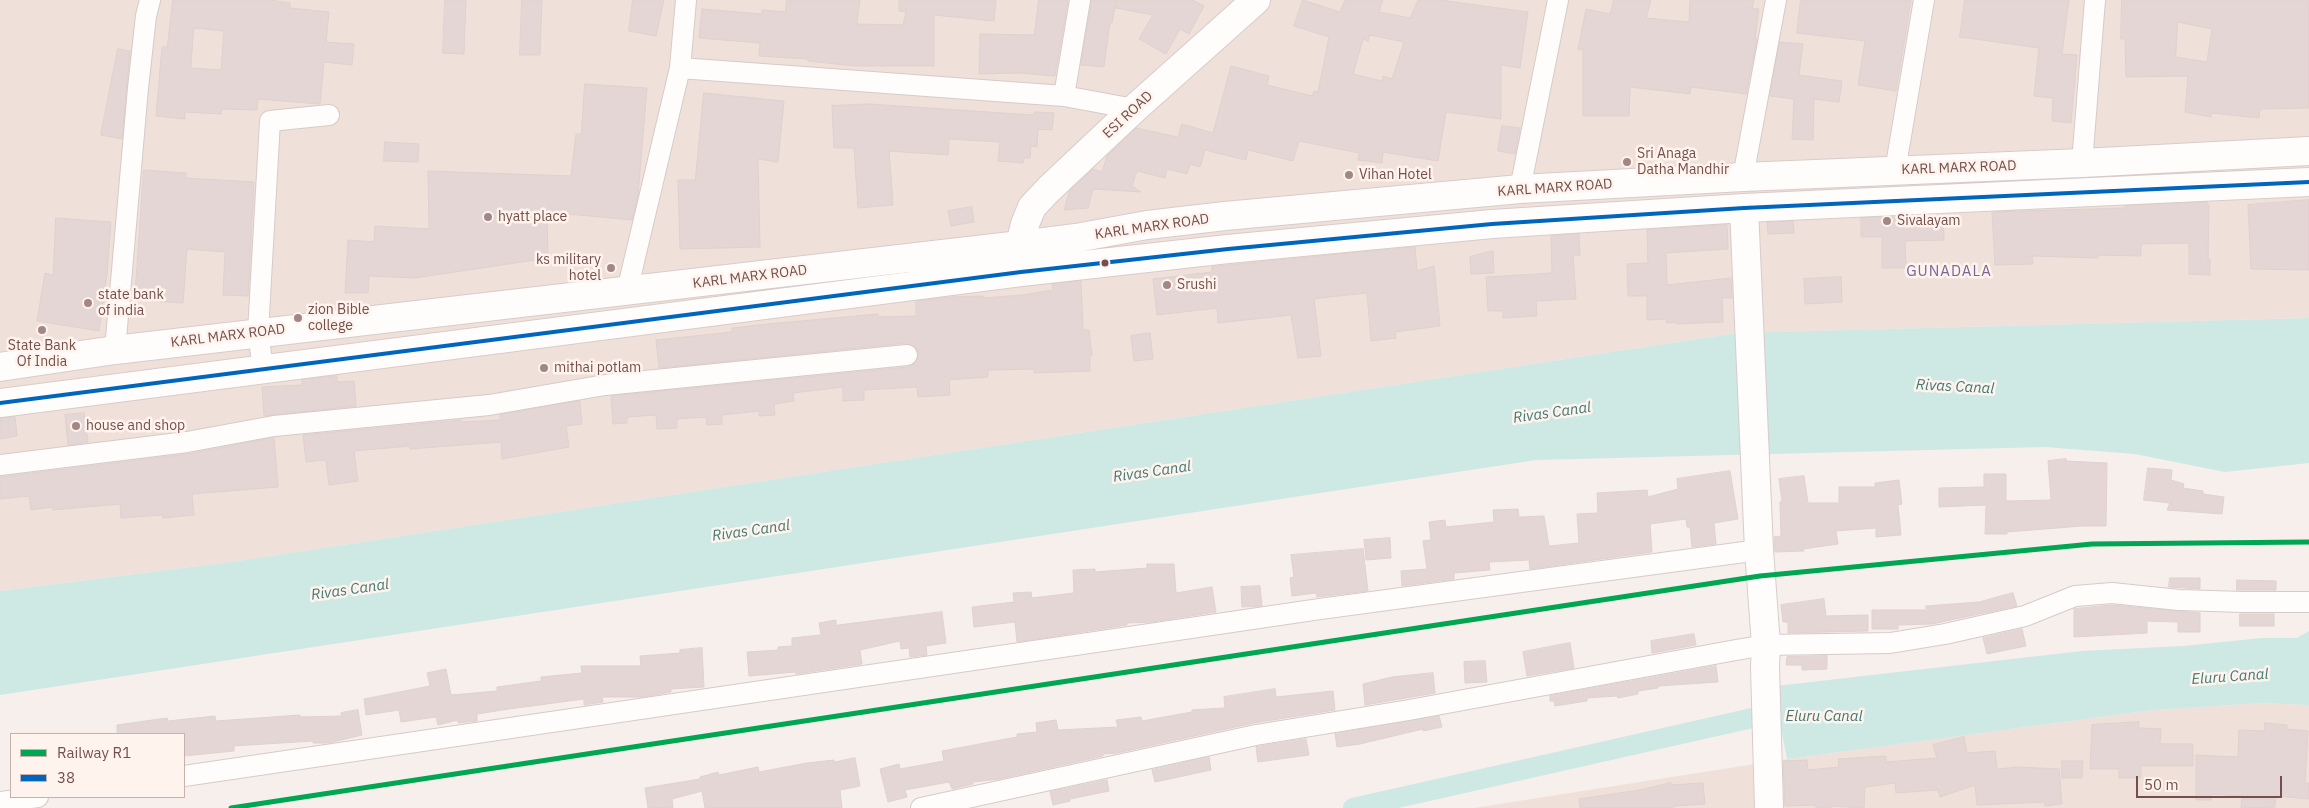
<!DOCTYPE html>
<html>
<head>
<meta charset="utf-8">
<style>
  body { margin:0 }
  #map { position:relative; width:2309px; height:808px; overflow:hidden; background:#f7efec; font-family:"IBM Plex Sans",sans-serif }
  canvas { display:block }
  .legend { position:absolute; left:10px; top:733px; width:175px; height:65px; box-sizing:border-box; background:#fff3ee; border:1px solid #c8b1ad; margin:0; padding:6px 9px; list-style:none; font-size:15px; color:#754f4c }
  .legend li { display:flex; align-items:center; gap:10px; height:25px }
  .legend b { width:25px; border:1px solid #c8b1ad }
  .scale { position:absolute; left:2136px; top:776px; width:146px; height:22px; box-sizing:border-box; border:2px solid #754f4c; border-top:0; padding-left:6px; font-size:15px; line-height:18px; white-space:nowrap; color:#754f4c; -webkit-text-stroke:4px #fff3ee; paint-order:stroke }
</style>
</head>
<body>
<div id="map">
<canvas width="2309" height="808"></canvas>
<ul class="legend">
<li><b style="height:6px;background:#00a651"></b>Railway R1</li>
<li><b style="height:6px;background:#0065bd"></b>38</li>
</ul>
<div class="scale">50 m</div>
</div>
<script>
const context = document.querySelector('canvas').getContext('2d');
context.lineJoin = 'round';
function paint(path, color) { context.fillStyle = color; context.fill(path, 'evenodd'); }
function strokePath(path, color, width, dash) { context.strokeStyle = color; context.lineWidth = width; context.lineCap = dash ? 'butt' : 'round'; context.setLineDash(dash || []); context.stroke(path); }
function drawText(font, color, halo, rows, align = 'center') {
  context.font = font + ' "IBM Plex Sans",sans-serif'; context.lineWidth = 5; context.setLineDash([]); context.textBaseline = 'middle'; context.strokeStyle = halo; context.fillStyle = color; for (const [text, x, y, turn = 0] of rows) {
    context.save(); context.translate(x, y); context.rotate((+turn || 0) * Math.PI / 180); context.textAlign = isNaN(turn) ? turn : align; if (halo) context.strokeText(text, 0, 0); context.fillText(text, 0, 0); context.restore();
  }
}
const residential = new Path2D(`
  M0,0H2309V318L1737,333L231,562L0,591Z
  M2263,703L2309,705V808H1474L1787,759L2153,710Z`);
const water = new Path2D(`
  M2309,318V463L2225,472L2135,454L2045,447L1536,460L0,695V591L231,562L1737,333Z
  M2309,631V705L2263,703L2153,710L1787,759L1778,712L1776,686L2082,651L2183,646L2262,638H2297Z`);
const canal = new Path2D(`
  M1353,808L1779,712`);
const building = new Path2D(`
  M173,0H270L290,3V8L329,12L326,42L354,44L352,65L324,62L320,104L258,99L257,110L222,109L221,114L185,112V119L156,116L162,47H167ZM194,28L224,31L221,70L191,68Z
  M445,0H466L464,54L443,53Z
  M522,0H542L540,55H520Z
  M633,0H664L656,36L629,31Z
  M787,0H860L857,24L903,25L906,12L899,11V0H996L994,21L934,15V66H855L808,61V59L759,56L760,43L699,38L702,9L762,14V10L785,12Z
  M1039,0H1068L1055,76L1020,73L979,74L980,34L1034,35Z
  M1092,0H1116L1112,23L1110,22L1104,67L1081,65Z
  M1117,0H1193L1204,6L1189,34L1180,29L1166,54L1139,39L1153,15L1116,8Z
  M1303,0L1340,12L1345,0H1383L1379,12L1410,18L1418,0H1440L1528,12L1520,68L1501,65V119L1446,112L1438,161L1383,152L1382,163L1358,160L1359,153L1299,141L1293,161L1248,150L1246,160L1205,150L1200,167L1190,164L1187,174L1167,169L1165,178L1137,171L1132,186L1141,192L1093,189L1088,208L1064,210L1070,190L1093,169L1102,172L1107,156L1136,128L1178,137L1182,124L1213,133L1231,66L1269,76L1267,85L1312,96L1314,91L1318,92L1329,37L1294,26ZM1370,35L1404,42L1392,79L1383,76L1382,81L1353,74L1363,39L1368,41Z
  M1614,0H1651L1646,18L1689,22L1690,0H1754L1752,8L1759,9L1755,39H1757L1746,94L1691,87L1690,94L1630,87L1629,116H1583V50L1578,49L1586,9L1610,14Z
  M1801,0H1911L1896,91L1858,85L1865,41L1797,33Z
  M1965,0H2069L2062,54L2077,55L2071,123L2052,121L2053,98L2034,96L2039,48L1960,37Z
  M2122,0H2309V108L2260,109L2259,118L2211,113V117L2185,112L2188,76L2126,77L2125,39H2121ZM2178,22L2212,29L2207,62L2176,57Z
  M1780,42L1803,44L1799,75L1842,81L1839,102L1814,99L1813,140L1792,139L1794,99L1770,96Z
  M118,49L130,51L122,139L101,135Z
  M585,84L647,88L638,195L632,220L547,212L548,258L415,278L369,276L368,293H345L348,240L374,242L375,226L429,229L428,171L571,176L576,134H581Z
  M704,93L784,101L778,162L758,159L760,247L680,249L678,180H695Z
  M870,104L1033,115L1034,112L1054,113L1052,130L1038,129L1037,147L1031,146L1030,158H1024L1023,163L998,161L1000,142L949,139L948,155L889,151L893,205L858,208L854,148H834L832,106Z
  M1502,126L1520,128L1515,154L1498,151Z
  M385,142L419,144L418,162L384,161Z
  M144,170L186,173V178L254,182L248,296L223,295L225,252L187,249L183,303L135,300Z
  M2309,200V270L2251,269L2248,205Z
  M2207,202L2209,206L2208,259H2210V275L2189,274V243L2141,244V256L2098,255V258L2032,256L2033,264L1995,265L1992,212L2125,208V206Z
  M972,207L974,222L951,226L948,211Z
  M1943,216L1944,240L1905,241L1906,268H1882V237H1861V218Z
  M56,218L111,222L107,274L99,331L37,321L45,273L53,275Z
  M1793,221L1794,233L1768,234L1767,223Z
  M1727,225L1728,249L1666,253L1667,285L1731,278L1732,298H1722L1723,322L1676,324V322L1667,323L1666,319L1647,320V296H1628L1627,264L1648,263L1647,230Z
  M1579,234L1580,255H1573L1576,299L1536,301L1537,316L1503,318V311H1488L1486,277L1552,273L1551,236Z
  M1415,247L1417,271L1434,266L1440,326L1395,332L1396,338L1371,341L1367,293L1320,298L1314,299L1321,356L1298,358L1291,315L1218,323L1217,308L1157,315L1153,279L1212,272V267Z
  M1493,251L1494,273L1471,274L1470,257Z
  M1841,277L1842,302L1805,304L1804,279Z
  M1081,281L1083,330H1089L1092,356H1090V371L1034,373V369L988,370V377L949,380L950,395L918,397L917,387L864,390V400L843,401V387L793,393L794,401L774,404L775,415L759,416V411L722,415V424L707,425L706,417L677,419V428L657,429L656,415L627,417V423L613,424L611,396L908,367L914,364L919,354L916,348L906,343L659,368L656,340L732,332V328L768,324L878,314V317L916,316V301L952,297L983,296V298L1023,295L1053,290L1052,284Z
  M1150,333L1153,359L1134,361L1131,336Z
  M337,376V382L354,381L356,406L264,416L262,387L302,385V380Z
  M580,401L582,424L566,426L569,447L502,459L501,442L410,449V446L354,451L358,481L329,485L326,460L306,462L303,435L461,420L462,422L500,420V415Z
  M84,413L88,442L68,445L65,415Z
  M15,417L17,436L0,439V418Z
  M274,438L278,487L192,494L194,515L163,518L162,515L121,518L120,504L53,510V507L31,510L29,496L0,499V477L188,454Z
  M2066,459V461L2107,463L2106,526H2082L2007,532V534H1985L1986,505L1939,507V488L1984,487V474H2006V501L2051,500L2048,461Z
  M2148,468L2172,470L2171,480L2184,484L2183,488L2203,491V494L2224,497L2222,514L2167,510L2170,503L2144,500Z
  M1730,471L1738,519L1714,523L1716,544L1692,547L1690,527H1687L1686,519L1650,524L1652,552L1530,569L1529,560L1489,562L1490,570L1454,573V579L1402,586L1401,571L1427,569L1423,541L1431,540L1429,522L1445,520L1446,527L1494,522L1493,510L1518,509L1519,517L1544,516L1549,546L1579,543L1577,514L1598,513L1597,493L1647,490L1648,497L1678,489L1677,479Z
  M1804,476L1808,503H1839V487H1875V483L1899,480L1902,504L1898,505L1901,535L1876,537V528L1836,531L1838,544L1803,549L1804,551L1775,552L1774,537L1781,536L1780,502L1782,501L1779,479Z
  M1390,538L1391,558L1366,560L1364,540Z
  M1363,549L1368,591L1317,597L1316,593L1292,596L1290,578L1294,577L1291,555Z
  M1147,564H1174L1176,593L1212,587L1216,612L1151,622L1127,623V625L1017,642L1015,622L974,627L972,607L1014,602L1013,593L1031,592L1032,598L1074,593L1073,570L1095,569V572L1147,568Z
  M2170,578H2200V589L2169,587Z
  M2237,580L2276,581V590H2237Z
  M1260,586L1262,606L1242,607L1241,587Z
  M2013,593L2017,606L1932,624L1898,625V629H1872V610H1926V606L1979,602Z
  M1824,599L1826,616L1868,615V631L1788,633V622H1783L1781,605Z
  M2112,605L2200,613V632H2178V622L2147,621V633L2074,637V609Z
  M942,612L946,643L926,646L927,655L910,657L909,648L901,649L900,641L860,650L862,664L796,674L795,672L749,676L747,652L778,650V647L792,646V638L821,635L819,623L836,620V625Z
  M2240,614H2274V626H2240Z
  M2022,629L2026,646L1987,654L1983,638Z
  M1694,634L1696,645L1652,653L1651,641Z
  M1570,643L1574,668L1527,676L1523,652Z
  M702,648L704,687L671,689V692L643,697H602L603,702L590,704L584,705V699L509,709L477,714V721L458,723V720L438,725L436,717L401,722L399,710L366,715L364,699L430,686L427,673L446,669L451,695L497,691V687L541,681V677L582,673L581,666H641L640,656L680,653V650Z
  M1827,656V669L1802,670V665H1786L1787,657Z
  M1485,661L1487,682L1465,683L1464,662Z
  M1716,666L1718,682L1658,686V688L1638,691V694L1618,698L1617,696L1587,698V701L1555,706L1554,701H1550V696Z
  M1433,673L1435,693L1365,705L1363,684L1392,677Z
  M1275,689L1276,697L1333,691L1335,710L1254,723L1117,753L1103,754V756L999,779L973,782V784L952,789L949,782L905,790L907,797L888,802L880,769L899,764L900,769L944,761L942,751L1017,737V734L1037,732L1036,723L1056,720L1058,730L1118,727L1116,720L1141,717L1142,721L1192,712V710L1225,708L1224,697Z
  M358,710L362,735L329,743H313V741L234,746V751L184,756V734H117V725L167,718L168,721L215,716L216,721L300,715V717L342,716L341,713Z
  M1439,716L1442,727L1423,731V729L1360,744L1337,747L1335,734Z
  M2139,722V728L2161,729L2160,744H2193V766H2141V778H2119V769H2090L2092,725Z
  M2265,723L2287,725V729L2308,731L2305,783H2309V799L2276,796L2275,807L2268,808H2241L2242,796L2211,794V800H2196V755L2238,757L2239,730L2264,731Z
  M1964,737L1967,753L1995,751L1997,769L2018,767L2059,769L2062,804L2045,806L2044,802L1977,805L1975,785L1940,797L1938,790L1896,793L1895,783L1865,787L1864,808L1831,806V808H1816V805L1785,806L1783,761L1807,760L1808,770L1839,767L1838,759L1886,756V762L1937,758L1933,745Z
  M1306,739L1309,755L1258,762L1256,747Z
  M1209,757L1211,770L1155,782L1152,770Z
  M855,758L860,786L840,790L842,808H705L702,791L672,799L673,808H648L645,788L700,779V777L718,772L719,775L758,767L759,772L807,763L834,760V762Z
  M2062,761H2083L2082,778H2062Z
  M1107,780L1109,791L1070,799V801L1053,805L1050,792Z
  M1671,783V785L1703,783L1705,804L1674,806V808H1580L1579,799L1640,790Z`);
const street = new Path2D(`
  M680,68L1064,96L1134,109
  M1064,96L1080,0
  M2082,163L2095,0
  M1895,171L1924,0
  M1743,177L1776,0
  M1520,189L1558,0
  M627,291L680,68L686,0
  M115,350L138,88L146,16L150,0
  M263,369L258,332L270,121L329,115
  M0,465L187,442L274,426L489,405L605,385L907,355
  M184,776L1320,609L1759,550
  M0,802L38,797
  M921,808L1256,735L1409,710L1736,650L1766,645L1890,643L1945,634L2025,616L2075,596L2112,593L2179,600L2243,602H2309`);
const secondary = new Path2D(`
  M1744,208L1759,550L1766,645L1765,667L1769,808
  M1020,245L1025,224L1032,207L1049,189L1134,109L1256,0
  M0,367L115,350L1020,245L1076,238L1147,225L1225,216L1520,189L1743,177L2082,163L2309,151
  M0,403L1021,272L1228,249L1492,224L1744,208L2309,182`);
const bus1 = new Path2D(`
  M0,403L1021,272L1228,249L1492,224L1744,208L2309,182`);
const rail1 = new Path2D(`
  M231,808L1760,576L2092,544L2309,542`);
const markers = [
  [1627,162,5,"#a28784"],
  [1349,175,5,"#a28784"],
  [488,217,5,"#a28784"],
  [1887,221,5,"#a28784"],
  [1105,263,4.5,"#754f4c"],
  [611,268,5,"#a28784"],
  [1167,285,5,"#a28784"],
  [88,303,5,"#a28784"],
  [298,318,5,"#a28784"],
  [42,330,5,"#a28784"],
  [544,368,5,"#a28784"],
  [76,426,5,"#a28784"]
];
const streetNames = [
  ["ESI ROAD",1128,115,-43],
  ["KARL MARX ROAD",1959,168,-2],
  ["KARL MARX ROAD",1555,188,-4],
  ["KARL MARX ROAD",1152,227,-8],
  ["KARL MARX ROAD",750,277,-7],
  ["KARL MARX ROAD",228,336,-7]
];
const poiNames = [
  ["Sri Anaga",1637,154],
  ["Datha Mandhir",1637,170],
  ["Vihan Hotel",1359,175],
  ["hyatt place",498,217],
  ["Sivalayam",1897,221],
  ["ks military",601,260,"right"],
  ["hotel",601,276,"right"],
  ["Srushi",1177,285],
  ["state bank",98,295],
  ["of india",98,311],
  ["zion Bible",308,310],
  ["college",308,326],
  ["State Bank",42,346,"center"],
  ["Of India",42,362,"center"],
  ["mithai potlam",554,368],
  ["house and shop",86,426]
];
const neighbourhoodNames = [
  ["GUNADALA",1949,272]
];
const waterNames = [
  ["Rivas Canal",1955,387,3],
  ["Rivas Canal",1552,413,-8],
  ["Rivas Canal",1152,472,-8],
  ["Rivas Canal",751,531,-8],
  ["Rivas Canal",350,590,-8],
  ["Eluru Canal",2230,677,-4],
  ["Eluru Canal",1824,717]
];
paint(residential, '#f0e0da');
paint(water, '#cee8e4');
strokePath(canal, '#cee8e4', 20);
paint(building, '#e4d6d4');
strokePath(building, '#e0d1ce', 1);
strokePath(street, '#d6cbc8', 22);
strokePath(secondary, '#d8ccca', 30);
strokePath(street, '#fefdfc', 20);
strokePath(secondary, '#fefdfc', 28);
strokePath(bus1, '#0065bd', 4);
strokePath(rail1, '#00a651', 5);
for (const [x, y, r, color] of markers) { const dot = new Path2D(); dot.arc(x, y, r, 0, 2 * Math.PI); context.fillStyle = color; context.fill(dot); strokePath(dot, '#fff3ee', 2); }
drawText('14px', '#754f4c', '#fff3ee', streetNames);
drawText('14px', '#754f4c', '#fff3ee', poiNames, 'left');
context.letterSpacing = '1px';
drawText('15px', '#7b6898', '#fff3ee', neighbourhoodNames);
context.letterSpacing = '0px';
drawText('italic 15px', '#407a74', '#fff3ee', waterNames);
</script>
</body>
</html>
